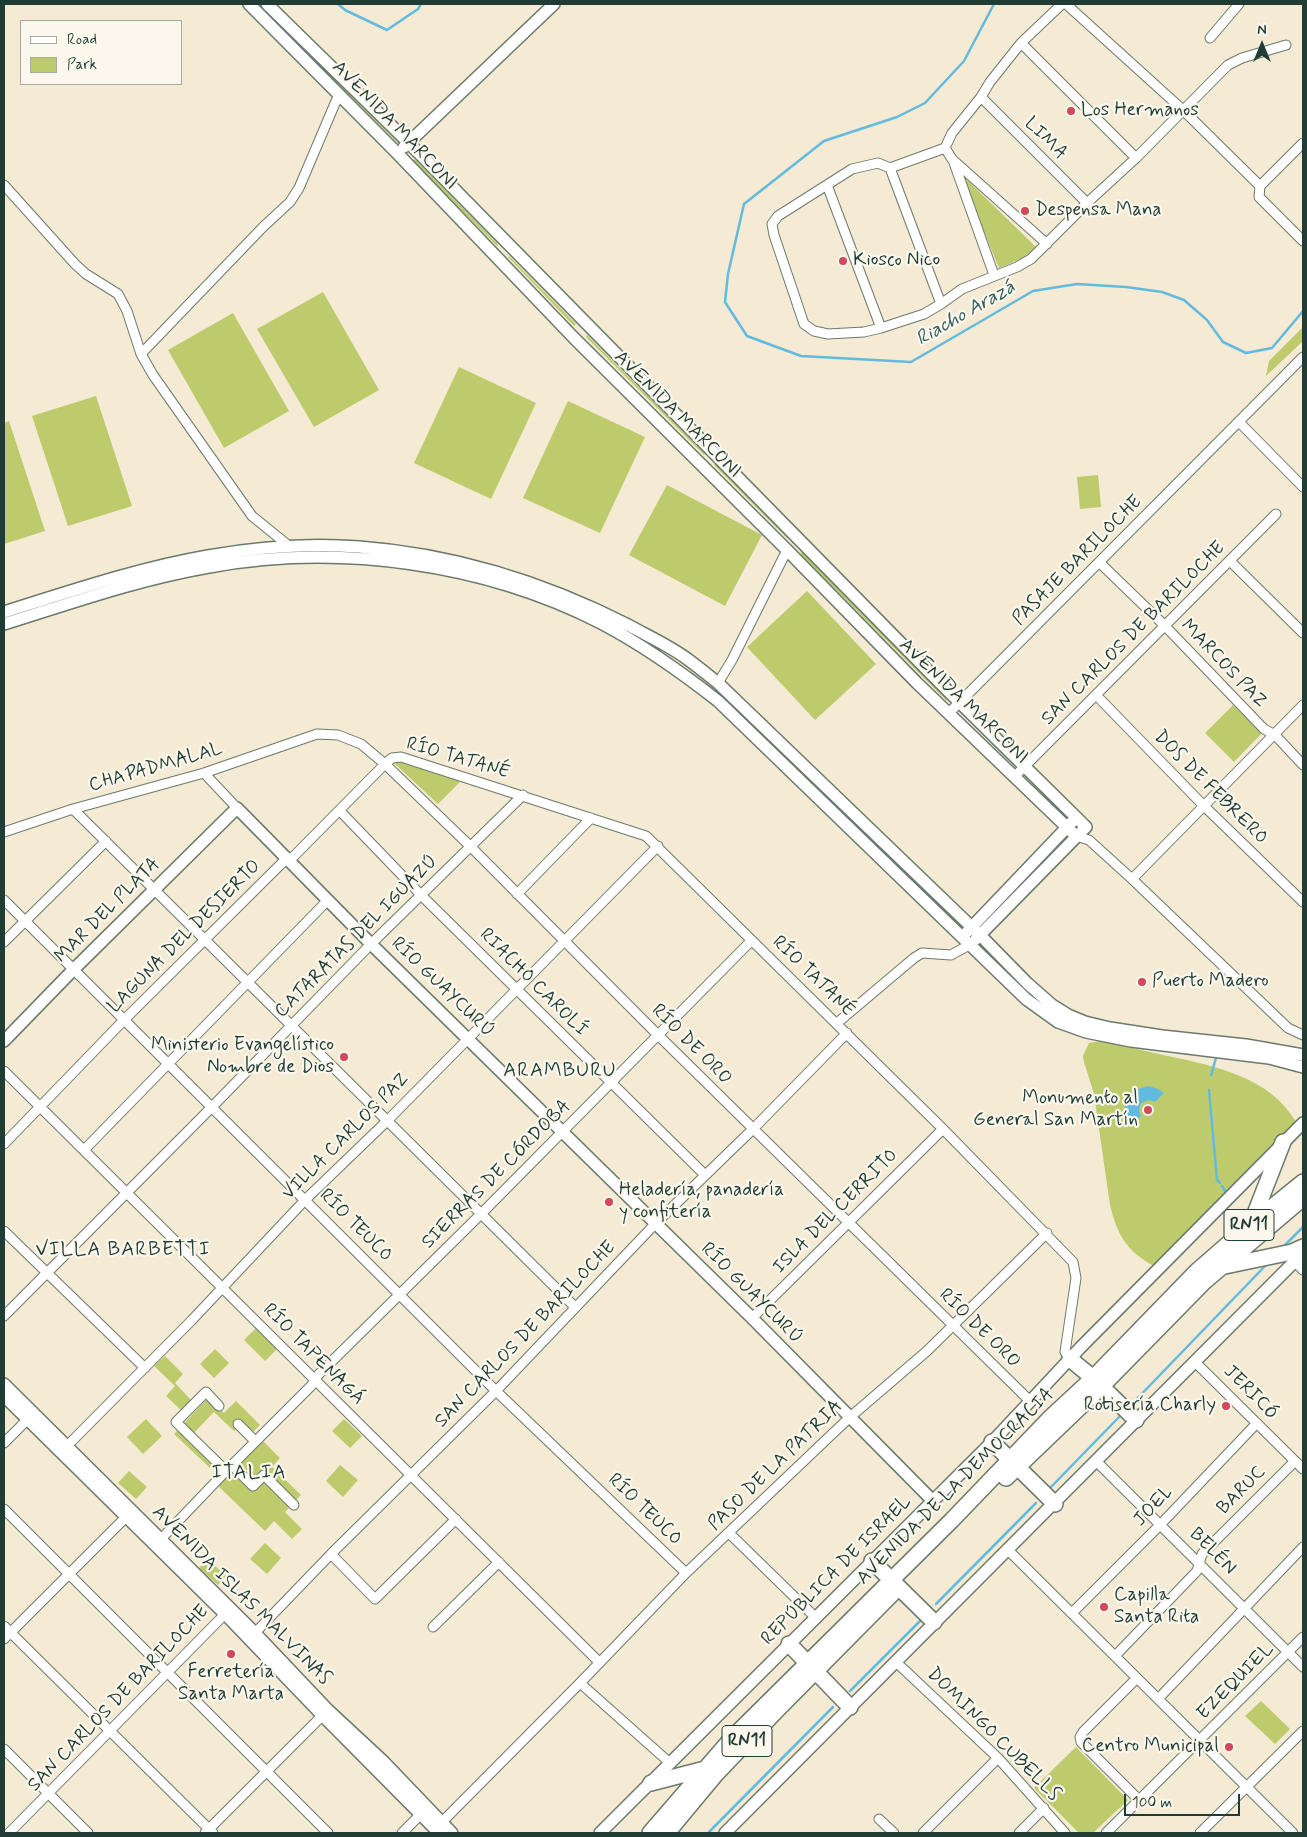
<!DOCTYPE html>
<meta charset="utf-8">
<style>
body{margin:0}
#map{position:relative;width:1307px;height:1837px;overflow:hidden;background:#f5ead3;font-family:Mynerve,sans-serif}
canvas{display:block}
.frame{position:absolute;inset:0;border:5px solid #1f3d34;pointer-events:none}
.legend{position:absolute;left:20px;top:20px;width:162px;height:65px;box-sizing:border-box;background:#fbf7ec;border:1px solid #a3ada2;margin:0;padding:6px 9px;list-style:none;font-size:15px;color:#1f3d34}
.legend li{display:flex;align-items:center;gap:10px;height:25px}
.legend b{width:25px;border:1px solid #a3ada2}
.north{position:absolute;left:1237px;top:20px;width:50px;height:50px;-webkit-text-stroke:4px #fbf7ec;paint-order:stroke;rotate:0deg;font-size:14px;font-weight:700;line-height:20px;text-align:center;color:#1f3d34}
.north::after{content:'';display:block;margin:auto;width:18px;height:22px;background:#1f3d34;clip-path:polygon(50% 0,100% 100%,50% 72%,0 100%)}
.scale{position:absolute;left:1124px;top:1794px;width:116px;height:22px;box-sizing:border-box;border:2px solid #1f3d34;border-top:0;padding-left:6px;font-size:15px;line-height:18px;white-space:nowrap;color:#1f3d34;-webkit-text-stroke:4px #fbf7ec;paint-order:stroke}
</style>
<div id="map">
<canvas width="1307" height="1837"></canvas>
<div class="frame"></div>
<ul class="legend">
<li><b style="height:6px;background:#fff"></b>Road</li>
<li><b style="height:14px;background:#bdcb6d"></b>Park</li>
</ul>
<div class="north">N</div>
<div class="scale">100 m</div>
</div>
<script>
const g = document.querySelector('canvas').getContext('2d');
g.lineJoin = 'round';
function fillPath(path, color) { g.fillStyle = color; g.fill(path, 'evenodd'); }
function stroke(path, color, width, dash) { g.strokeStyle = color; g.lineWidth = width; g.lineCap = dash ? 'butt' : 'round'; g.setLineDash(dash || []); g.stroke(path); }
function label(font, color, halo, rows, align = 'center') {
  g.font = font + ' Mynerve,sans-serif'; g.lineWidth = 4.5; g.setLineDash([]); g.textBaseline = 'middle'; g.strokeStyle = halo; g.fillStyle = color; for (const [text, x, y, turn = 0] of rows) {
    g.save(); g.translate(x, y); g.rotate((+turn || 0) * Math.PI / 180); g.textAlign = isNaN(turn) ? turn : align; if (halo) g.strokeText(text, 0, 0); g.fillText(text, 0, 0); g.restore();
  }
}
fillPath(new Path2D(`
 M 257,4 L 260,4 L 399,142 L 398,143 Z
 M 415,159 L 498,244 L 497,246 L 413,161 Z
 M 960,173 L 1037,248 L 1023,258 L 999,268 Z
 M 509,256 L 576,324 L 574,326 L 508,257 Z
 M 323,292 L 379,390 L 314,427 L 257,329 Z
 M 233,313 L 289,411 L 224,448 L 168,350 Z
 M 1303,327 L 1303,341 L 1266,376 L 1269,361 Z
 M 587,335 L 705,454 L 704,455 L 586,337 Z
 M 459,367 L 536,403 L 491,499 L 414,463 Z
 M 96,396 L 132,506 L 68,526 L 32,416 Z
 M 568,401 L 645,437 L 600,533 L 523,498 Z
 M 9,421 L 45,531 L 4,544 L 4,423 Z
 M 716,463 L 789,537 L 787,538 L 714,465 Z
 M 1098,475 L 1101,507 L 1080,509 L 1077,477 Z
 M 667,485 L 762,535 L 725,606 L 629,555 Z
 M 802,552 L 947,699 L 946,700 L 800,554 Z
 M 807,591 L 876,664 L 815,720 L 747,647 Z
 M 1233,705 L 1262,733 L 1234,762 L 1205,733 Z
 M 400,761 L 461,781 L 438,804 L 394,763 Z
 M 1101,1041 C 1123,1046 1146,1051 1168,1056 C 1215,1066 1270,1077 1296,1122 L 1154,1266 C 1126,1251 1117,1234 1110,1205 L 1094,1094 L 1084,1062 L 1083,1056 L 1089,1043 Z
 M 256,1328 L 277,1349 L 265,1361 L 244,1340 Z
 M 215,1349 L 229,1363 L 214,1378 L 200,1364 Z
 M 165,1356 L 183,1374 L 175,1383 L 192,1401 L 182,1411 L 166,1396 L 175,1386 L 154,1366 Z
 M 208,1398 L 224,1413 L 236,1401 L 260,1425 L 253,1432 L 242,1422 L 234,1431 L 214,1412 L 189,1438 L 215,1463 L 210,1468 L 174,1434 Z
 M 146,1419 L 162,1436 L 143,1454 L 127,1437 Z
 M 344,1419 L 362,1436 L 350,1448 L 332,1431 Z
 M 262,1440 L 280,1458 L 272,1467 L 301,1495 L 285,1512 L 302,1529 L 292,1539 L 274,1521 L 265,1531 L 218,1486 Z
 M 340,1465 L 358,1480 L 343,1497 L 326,1481 Z
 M 129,1471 L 147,1487 L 136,1499 L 118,1483 Z
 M 265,1543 L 281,1558 L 267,1574 L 250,1559 Z
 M 208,1559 L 226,1576 L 218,1585 L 199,1568 Z
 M 1261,1701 L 1290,1729 L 1275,1744 L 1245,1716 Z
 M 1076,1747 L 1128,1800 L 1093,1833 L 1079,1833 L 1034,1788 Z`), '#bdcb6d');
fillPath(new Path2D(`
 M 1148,1086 L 1158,1089 L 1164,1093 L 1155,1102 C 1144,1097 1136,1105 1141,1116 L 1130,1125 C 1118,1105 1127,1091 1148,1086 Z`), '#62bbdf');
stroke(new Path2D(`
 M 338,4 L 345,10 L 387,30 L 418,9 L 421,4
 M 994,4 L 964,61 L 925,103 L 897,117 L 824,141 L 744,204 L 728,274 L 725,302 L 747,336 L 801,356 L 911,362 L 1033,291 L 1077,284 L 1126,287 L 1162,292 L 1184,300 L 1207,320 L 1223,342 L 1246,353 L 1272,348 L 1303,311
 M 1211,1075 L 1216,1058
 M 1209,1090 L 1217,1180 L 1220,1183
 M 1222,1186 L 1226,1192
 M 1283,1247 L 1303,1227
 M 1130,1406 L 1267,1264
 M 1051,1487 L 1122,1414
 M 936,1604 L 1036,1503
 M 850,1691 L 920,1621
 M 708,1833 L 833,1707`), '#62bbdf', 2.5);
const street = new Path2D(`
 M 1062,4 L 1021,43 L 990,82 L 981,97 L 952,133 L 945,148 L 890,168 L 878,163 L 852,169 L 778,216 L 772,224 L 774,235 L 804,324 L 814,331 L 828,334 L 864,332 L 881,328 L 924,314 L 941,304 L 962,289 L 1017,267 L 1031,259 L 1087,203 L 1136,158 L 1228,65 L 1242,58 L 1286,45
 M 1066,4 L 1183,110 L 1260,186 L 1259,197 L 1303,241
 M 1210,38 L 1239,4
 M 1021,43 L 1136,158
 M 981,97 L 1087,203
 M 945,148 L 952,159 L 1047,244
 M 953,160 L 994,275
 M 890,168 L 941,304
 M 4,185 L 75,264 L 86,274 L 118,294 L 127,311 L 141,354 L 153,375 L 252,516 L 289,546
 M 827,185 L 881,328
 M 1260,186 L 1303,143
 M 141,354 L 263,227 L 290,202 L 299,188 L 339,94
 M 1239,422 L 1303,487
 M 1230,561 L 1303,633
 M 1099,562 L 1165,626 L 1264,729 L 1275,735 L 1303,765
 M 718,683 L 732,660 L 787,550
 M 1096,695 L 1204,806 L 1303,902
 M 949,713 L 1303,357
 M 204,773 L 237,808
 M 1014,777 L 1276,514
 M 73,809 L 575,1307
 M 340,811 L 421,895 L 705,1175
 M 4,832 L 73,809 L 204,773 L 317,734 L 338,735 L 361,744 L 385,764 L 470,846 L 659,1036 L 1030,1401
 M 1076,836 L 1089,840 L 1132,879 L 1288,1028 L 1303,1035
 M 1132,879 L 1303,705
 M 517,894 L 591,818
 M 4,900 L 496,1391 L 686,1573
 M 4,942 L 106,841
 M 837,1023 L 914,958 L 922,953 L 951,955 L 971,944
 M 4,1071 L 599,1662
 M 4,1144 L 124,1020 L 282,863 L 294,856 L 385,764 L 392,758 L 401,757 L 646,836 L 943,1129 L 1073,1262 L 1076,1278 L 1065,1352 L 1070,1359
 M 84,1150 L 328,900
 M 4,1231 L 145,1368
 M 1295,1262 L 1303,1270
 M 4,1316 L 212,1107 L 371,944 L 523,795
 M 752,1318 L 943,1129
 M 1195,1362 L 1303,1469
 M 219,1406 L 206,1392 L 176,1422 L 226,1471
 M 238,1424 L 255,1441
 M 4,1443 L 32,1415
 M 63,1450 L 191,1321 L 306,1199 L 388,1120 L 658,846
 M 1097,1462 L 1303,1667
 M 232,1465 L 253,1486 L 264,1475 L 294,1505
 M 4,1509 L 328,1833
 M 729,1533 L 815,1617
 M 161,1539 L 226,1471 L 311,1386 L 319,1374 L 481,1214 L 751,941
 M 1008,1550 L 1293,1833
 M 331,1554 L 375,1599 L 456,1519
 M 1072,1613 L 1160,1525 L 1257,1423
 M 4,1626 L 213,1833
 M 433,1627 L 499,1562
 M 252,1636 L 331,1554 L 496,1391 L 656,1223 L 753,1129 L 847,1033
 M 4,1639 L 130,1513
 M 1115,1656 L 1197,1571 L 1202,1554 L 1295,1461
 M 896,1662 L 998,1758 L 1065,1833
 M 1137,1678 L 1083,1732 L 1080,1737 L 1081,1742 L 1139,1800
 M 580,1683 L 670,1763
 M 1158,1699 L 1303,1547
 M 4,1749 L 88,1833
 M 879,1819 L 894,1833
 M 437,1821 L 441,1823 L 580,1683 L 686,1573 L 849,1418 L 927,1351 L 1047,1233
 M 9,1833 L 229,1610
 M 205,1833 L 326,1712
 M 402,1833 L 420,1815 L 425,1816
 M 923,1833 L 998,1758
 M 1019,1833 L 1044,1808
 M 1106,1833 L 1303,1637
 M 1200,1833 L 1303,1731`);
const secondary = new Path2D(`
 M 249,4 L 398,154 L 573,337 L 787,550 L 917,683 L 1076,836
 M 267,4 L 408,142 L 946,689 L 1086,827 L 976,939
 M 404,147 L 554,4
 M 4,612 C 71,591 139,568 208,556 C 258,547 309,543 359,547 C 453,554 546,583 630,626 C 648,636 668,645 686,658 C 697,666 708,675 718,683 L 980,935 L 1027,983 L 1052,1005 L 1068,1015 L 1085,1022 L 1110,1028 L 1162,1036 L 1246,1045 L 1303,1055
 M 4,624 C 71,603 139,579 209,567 C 338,543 484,563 601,623 C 643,645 681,672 718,701 L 1026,999 L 1058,1022 L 1086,1032 L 1131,1041 L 1269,1058 L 1303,1067
 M 967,932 L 1072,822
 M 4,1041 L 73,970 L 237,808 L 371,944 L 752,1318 L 933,1501
 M 4,1384 L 255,1633 L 328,1710 L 384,1762 L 452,1833
 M 4,1396 L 225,1614 L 322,1715 L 439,1833
 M 600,1833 L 992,1442 L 1080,1348 L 1303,1123
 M 725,1833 L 1303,1253`);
const highway = new Path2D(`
 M 1251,1224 L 1283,1142
 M 1225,1266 L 1292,1252 L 1303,1247
 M 1070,1359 L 1093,1378 L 1136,1420
 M 992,1442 L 1055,1504
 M 1006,1478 L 1101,1387 L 1204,1282 L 1303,1198
 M 872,1561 L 934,1622
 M 789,1644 L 850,1707
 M 651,1783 L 705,1769
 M 650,1833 L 733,1737 L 952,1520 L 1051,1417 L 1093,1378 L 1197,1271 L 1251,1224 L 1303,1182
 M 667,1833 L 716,1774 L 776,1711 L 897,1589`);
stroke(street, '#6a7a6c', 11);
stroke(secondary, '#6a7a6c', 14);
stroke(highway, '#6a7a6c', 18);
stroke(street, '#fff', 9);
stroke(secondary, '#fff', 11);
stroke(highway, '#fff', 15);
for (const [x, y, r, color] of [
 [1071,111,5,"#d1495b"],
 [1025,211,5,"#d1495b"],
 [843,261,5,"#d1495b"],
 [1142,982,5,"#d1495b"],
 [344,1057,5,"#d1495b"],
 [1148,1110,5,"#d1495b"],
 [609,1202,5,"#d1495b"],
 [1226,1406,5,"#d1495b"],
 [1104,1607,5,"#d1495b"],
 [231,1654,5,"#d1495b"],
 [1229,1747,5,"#d1495b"]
]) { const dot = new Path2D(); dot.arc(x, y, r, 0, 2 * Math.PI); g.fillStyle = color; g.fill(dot); stroke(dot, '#fbf7ec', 2); }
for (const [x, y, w] of [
 [1249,1225,50],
 [747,1741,50]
]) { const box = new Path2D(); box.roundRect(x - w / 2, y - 15.5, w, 31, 4); g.fillStyle = '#fbf7ec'; g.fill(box); stroke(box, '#1f3d34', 1); }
label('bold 18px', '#1f3d34', null, [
 ["RN11",1249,1225],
 ["RN11",747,1741]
]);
label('19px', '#1f3d34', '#fbf7ec', [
 ["Los Hermanos",1081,111],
 ["Despensa Mana",1035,211],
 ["Kiosco Nico",853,261],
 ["Puerto Madero",1152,982],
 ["Ministerio Evangelístico",334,1046,"right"],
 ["Nombre de Dios",334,1068,"right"],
 ["Monumento al",1138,1099,"right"],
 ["General San Martín",1138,1121,"right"],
 ["Heladería, panadería",619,1191],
 ["y confitería",619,1213],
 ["Rotisería Charly",1216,1406,"right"],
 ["Capilla",1114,1596],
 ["Santa Rita",1114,1618],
 ["Ferretería",231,1673,"center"],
 ["Santa Marta",231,1695,"center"],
 ["Centro Municipal",1219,1747,"right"]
], 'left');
label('19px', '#1f3d34', '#fbf7ec', [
 ["AVENIDA MARCONI",394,126,46],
 ["LIMA",1045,139,45],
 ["AVENIDA MARCONI",677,415,45],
 ["PASAJE BARILOCHE",1078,561,-45],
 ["SAN CARLOS DE BARILOCHE",1134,634,-45],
 ["MARCOS PAZ",1223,664,46],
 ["AVENIDA MARCONI",963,702,44],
 ["RÍO TATANÉ",458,759,16],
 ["CHAPADMALAL",156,768,-16],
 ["DOS DE FEBRERO",1210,788,45],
 ["MAR DEL PLATA",108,911,-45],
 ["LAGUNA DEL DESIERTO",185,937,-45],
 ["CATARATAS DEL IGUAZÚ",357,937,-45],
 ["RÍO TATANÉ",813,977,44],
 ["RIACHO CAROLÍ",533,983,45],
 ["RÍO GUAYCURÚ",442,988,44],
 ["RÍO DE ORO",691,1045,45],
 ["VILLA CARLOS PAZ",346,1137,-45],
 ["SIERRAS DE CÓRDOBA",497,1175,-45],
 ["ISLA DEL CERRITO",836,1212,-45],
 ["RÍO TEUCO",355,1226,45],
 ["RÍO GUAYCURÚ",751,1294,45],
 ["RÍO DE ORO",979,1329,44],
 ["SAN CARLOS DE BARILOCHE",526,1335,-46],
 ["RÍO TAPENAGÁ",313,1355,45],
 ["JERICÓ",1250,1393,45],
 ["PASO DE LA PATRIA",776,1466,-44],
 ["AVENIDA DE LA DEMOCRACIA",956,1487,-45],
 ["BARUC",1242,1491,-45],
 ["JOEL",1154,1507,-46],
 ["RÍO TEUCO",644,1510,44],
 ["BELÉN",1212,1552,45],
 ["REPÚBLICA DE ISRAEL",837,1571,-45],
 ["AVENIDA ISLAS MALVINAS",241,1596,45],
 ["EZEQUIEL",1236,1682,-45],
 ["SAN CARLOS DE BARILOCHE",119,1699,-46],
 ["DOMINGO CUBELLS",993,1735,45]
]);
label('italic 20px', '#305c5f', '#fbf7ec', [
 ["Riacho Arazá",966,314,-30]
]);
g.letterSpacing = '1px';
label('20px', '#1f3d34', '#fbf7ec', [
 ["ARAMBURU",560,1072],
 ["VILLA BARBETTI",123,1251],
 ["ITALIA",249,1474]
]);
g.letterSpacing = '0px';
</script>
